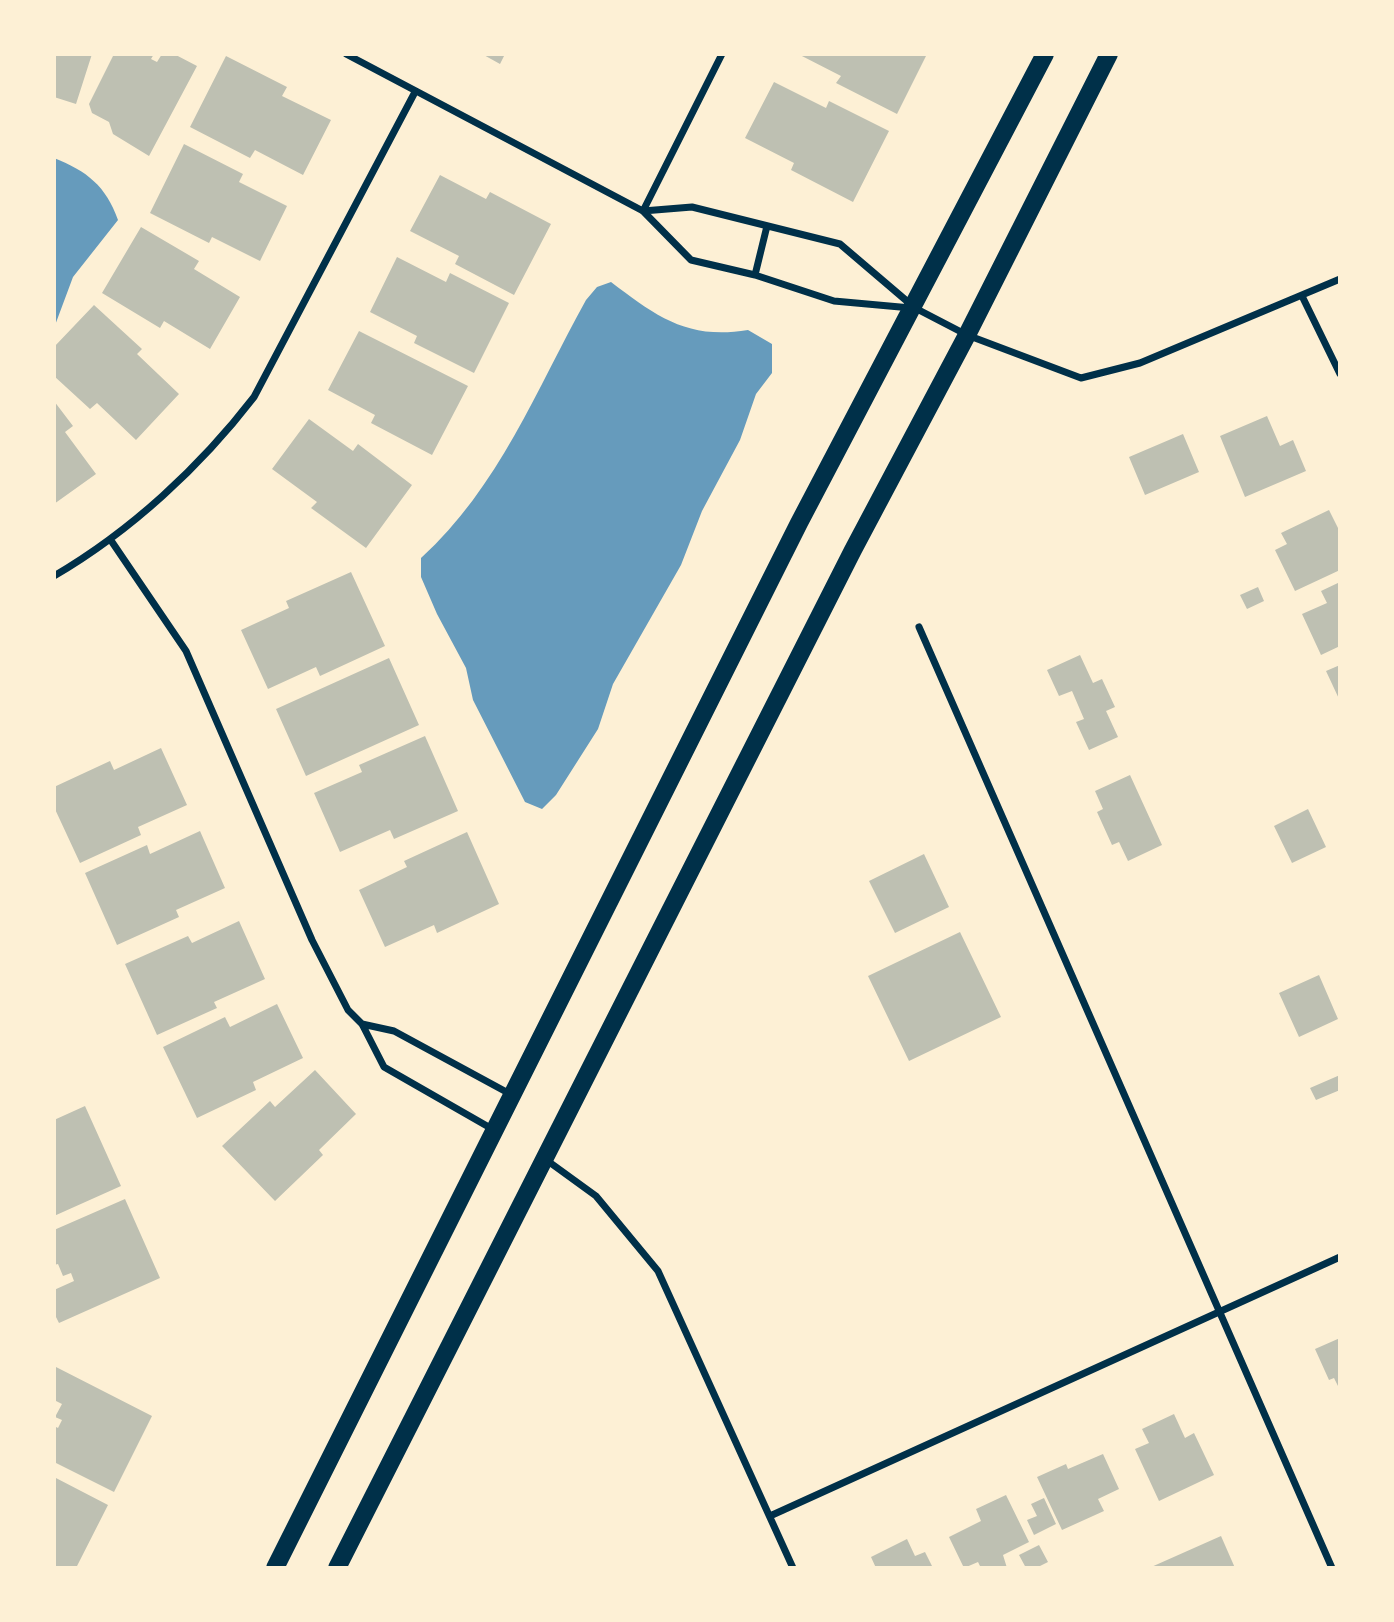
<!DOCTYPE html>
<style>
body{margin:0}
#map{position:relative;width:1394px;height:1622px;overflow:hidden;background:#fdf0d5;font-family:Mulish,sans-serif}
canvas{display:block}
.frame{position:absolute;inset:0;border:56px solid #fdf0d5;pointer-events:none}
</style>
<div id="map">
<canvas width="1394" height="1622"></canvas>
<div class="frame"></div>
</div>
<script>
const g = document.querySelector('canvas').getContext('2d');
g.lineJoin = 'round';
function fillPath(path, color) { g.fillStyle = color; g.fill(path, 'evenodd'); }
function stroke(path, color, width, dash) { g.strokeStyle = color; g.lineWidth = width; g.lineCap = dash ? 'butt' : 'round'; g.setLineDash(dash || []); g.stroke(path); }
fillPath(new Path2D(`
 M 54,158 C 87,171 106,186 118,220 L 73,277 L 54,328 Z
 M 611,282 C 657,317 688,340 748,330 L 772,344 L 772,373 L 756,394 L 740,440 L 702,511 L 681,565 L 613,684 L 598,729 L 556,795 L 542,809 L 525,802 L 473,700 L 466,668 L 437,614 L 421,577 L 421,558 C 499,487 536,390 586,300 L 597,287 Z`), '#669bbc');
fillPath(new Path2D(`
 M 54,54 L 92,54 L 76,104 L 54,97 Z
 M 114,54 L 154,54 L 151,59 L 157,62 L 162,54 L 174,54 L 197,66 L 149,156 L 113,134 L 109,122 L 92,113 L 89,104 Z
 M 482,54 L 505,54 L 500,64 Z
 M 798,54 L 927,54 L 897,114 L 836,83 L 841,76 Z
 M 226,56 L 287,87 L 282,96 L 331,120 L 303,175 L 255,150 L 250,158 L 190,127 Z
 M 774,82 L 826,108 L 829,101 L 889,131 L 853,202 L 791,170 L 794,163 L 745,138 Z
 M 184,144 L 243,174 L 239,182 L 287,206 L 260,261 L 212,237 L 209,243 L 150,213 Z
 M 440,175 L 486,199 L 490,192 L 551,224 L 514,295 L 455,264 L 459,256 L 410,231 Z
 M 141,227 L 199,261 L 194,269 L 240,297 L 210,349 L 164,321 L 160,328 L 102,293 Z
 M 397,257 L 446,282 L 450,273 L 509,303 L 474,373 L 414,343 L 417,336 L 370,312 Z
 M 94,305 L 142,349 L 137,354 L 179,394 L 136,440 L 97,403 L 90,409 L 54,376 L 54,347 Z
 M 359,331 L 468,386 L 432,455 L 371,423 L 375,415 L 328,390 Z
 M 54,401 L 73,426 L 65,432 L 96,474 L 54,504 Z
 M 1267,416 L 1280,446 L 1293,440 L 1306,471 L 1245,497 L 1220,436 Z
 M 309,419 L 353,451 L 358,444 L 412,485 L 366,548 L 311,508 L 317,502 L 272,469 Z
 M 1183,434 L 1199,472 L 1145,495 L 1129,457 Z
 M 1329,510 L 1340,532 L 1340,570 L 1295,591 L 1275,550 L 1287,544 L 1281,533 Z
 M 351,572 L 385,646 L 320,676 L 316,667 L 268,689 L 241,630 L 289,608 L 286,601 Z
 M 1340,582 L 1340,646 L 1321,655 L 1302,614 L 1327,603 L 1321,591 Z
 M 1258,587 L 1264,601 L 1247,609 L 1240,595 Z
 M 1080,655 L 1093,683 L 1102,679 L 1115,707 L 1106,711 L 1118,737 L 1089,750 L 1076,722 L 1084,719 L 1072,691 L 1059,696 L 1047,670 Z
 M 389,658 L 419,725 L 306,776 L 276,709 Z
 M 1340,665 L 1340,701 L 1326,671 Z
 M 425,736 L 458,811 L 394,839 L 390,830 L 340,852 L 314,793 L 362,772 L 359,765 Z
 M 161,748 L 187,805 L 138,827 L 141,835 L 80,863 L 54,807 L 54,787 L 110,761 L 114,770 Z
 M 1130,775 L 1162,845 L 1128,861 L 1119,842 L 1112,845 L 1097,812 L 1103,809 L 1095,791 Z
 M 1308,809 L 1326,847 L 1292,863 L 1274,826 Z
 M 200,831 L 225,888 L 176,910 L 179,917 L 117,945 L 85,873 L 147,845 L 150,854 Z
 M 467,832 L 499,904 L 437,933 L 434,925 L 385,947 L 359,890 L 407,867 L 404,861 Z
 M 924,854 L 949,907 L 895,933 L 869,881 Z
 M 239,921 L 265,979 L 214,1002 L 217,1008 L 157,1035 L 125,964 L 188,936 L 192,943 Z
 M 960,932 L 1001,1017 L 909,1061 L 868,976 Z
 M 1319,975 L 1338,1019 L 1299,1037 L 1279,993 Z
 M 277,1004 L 303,1058 L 253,1082 L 256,1090 L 197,1118 L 163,1047 L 225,1017 L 230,1027 Z
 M 315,1070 L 356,1114 L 319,1150 L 323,1155 L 275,1201 L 222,1146 L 270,1101 L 275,1107 Z
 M 1340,1075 L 1340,1090 L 1316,1100 L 1310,1088 Z
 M 85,1106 L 121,1186 L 54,1216 L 54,1120 Z
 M 125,1199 L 160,1278 L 59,1323 L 54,1313 L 54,1290 L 74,1281 L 71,1273 L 63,1276 L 58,1264 L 54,1265 L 54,1230 Z
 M 1340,1338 L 1340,1390 L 1334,1378 L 1329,1380 L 1315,1349 Z
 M 56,1367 L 152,1416 L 114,1492 L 54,1462 L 54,1426 L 58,1428 L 62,1420 L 55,1417 L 62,1404 L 54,1400 Z
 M 1174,1414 L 1185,1438 L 1194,1433 L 1214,1475 L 1159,1501 L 1135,1449 L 1149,1443 L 1142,1429 Z
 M 1103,1454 L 1119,1489 L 1098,1499 L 1104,1511 L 1062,1530 L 1037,1477 L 1066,1464 L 1068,1469 Z
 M 54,1477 L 108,1505 L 76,1568 L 54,1568 Z
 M 1006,1495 L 1029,1542 L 1003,1555 L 1007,1568 L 981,1568 L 978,1562 L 964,1568 L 949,1537 L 981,1521 L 976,1509 Z
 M 1044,1498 L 1056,1524 L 1034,1535 L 1027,1520 L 1037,1516 L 1031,1504 Z
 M 1221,1536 L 1235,1568 L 1149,1568 Z
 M 907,1539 L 915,1556 L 925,1552 L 933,1568 L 876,1568 L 871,1557 Z
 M 1039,1545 L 1048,1562 L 1036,1568 L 1026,1568 L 1019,1555 Z`), '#bec0b2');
stroke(new Path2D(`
 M 346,54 L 643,211 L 691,260 L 755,275 L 834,301 L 911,308
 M 643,211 L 692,207 L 840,244 L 915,308 L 967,335 L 1081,378 L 1140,363 L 1340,279
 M 643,211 L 722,54
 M 755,275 L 767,226
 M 1302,296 L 1340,374
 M 110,539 L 186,651 L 312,940 L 348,1010 L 362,1024 L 384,1067 L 494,1130
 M 54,576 C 131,531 200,467 254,397 L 415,92
 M 919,627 L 1332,1568
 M 362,1024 L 394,1031 L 512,1095
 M 545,1159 L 596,1196 L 658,1271 L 793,1568
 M 770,1516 L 1340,1257`), '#003049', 7);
stroke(new Path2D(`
 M 275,1568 L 799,523 L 1045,54
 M 337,1568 L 853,550 L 967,335 L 1109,54`), '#003049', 18);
</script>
